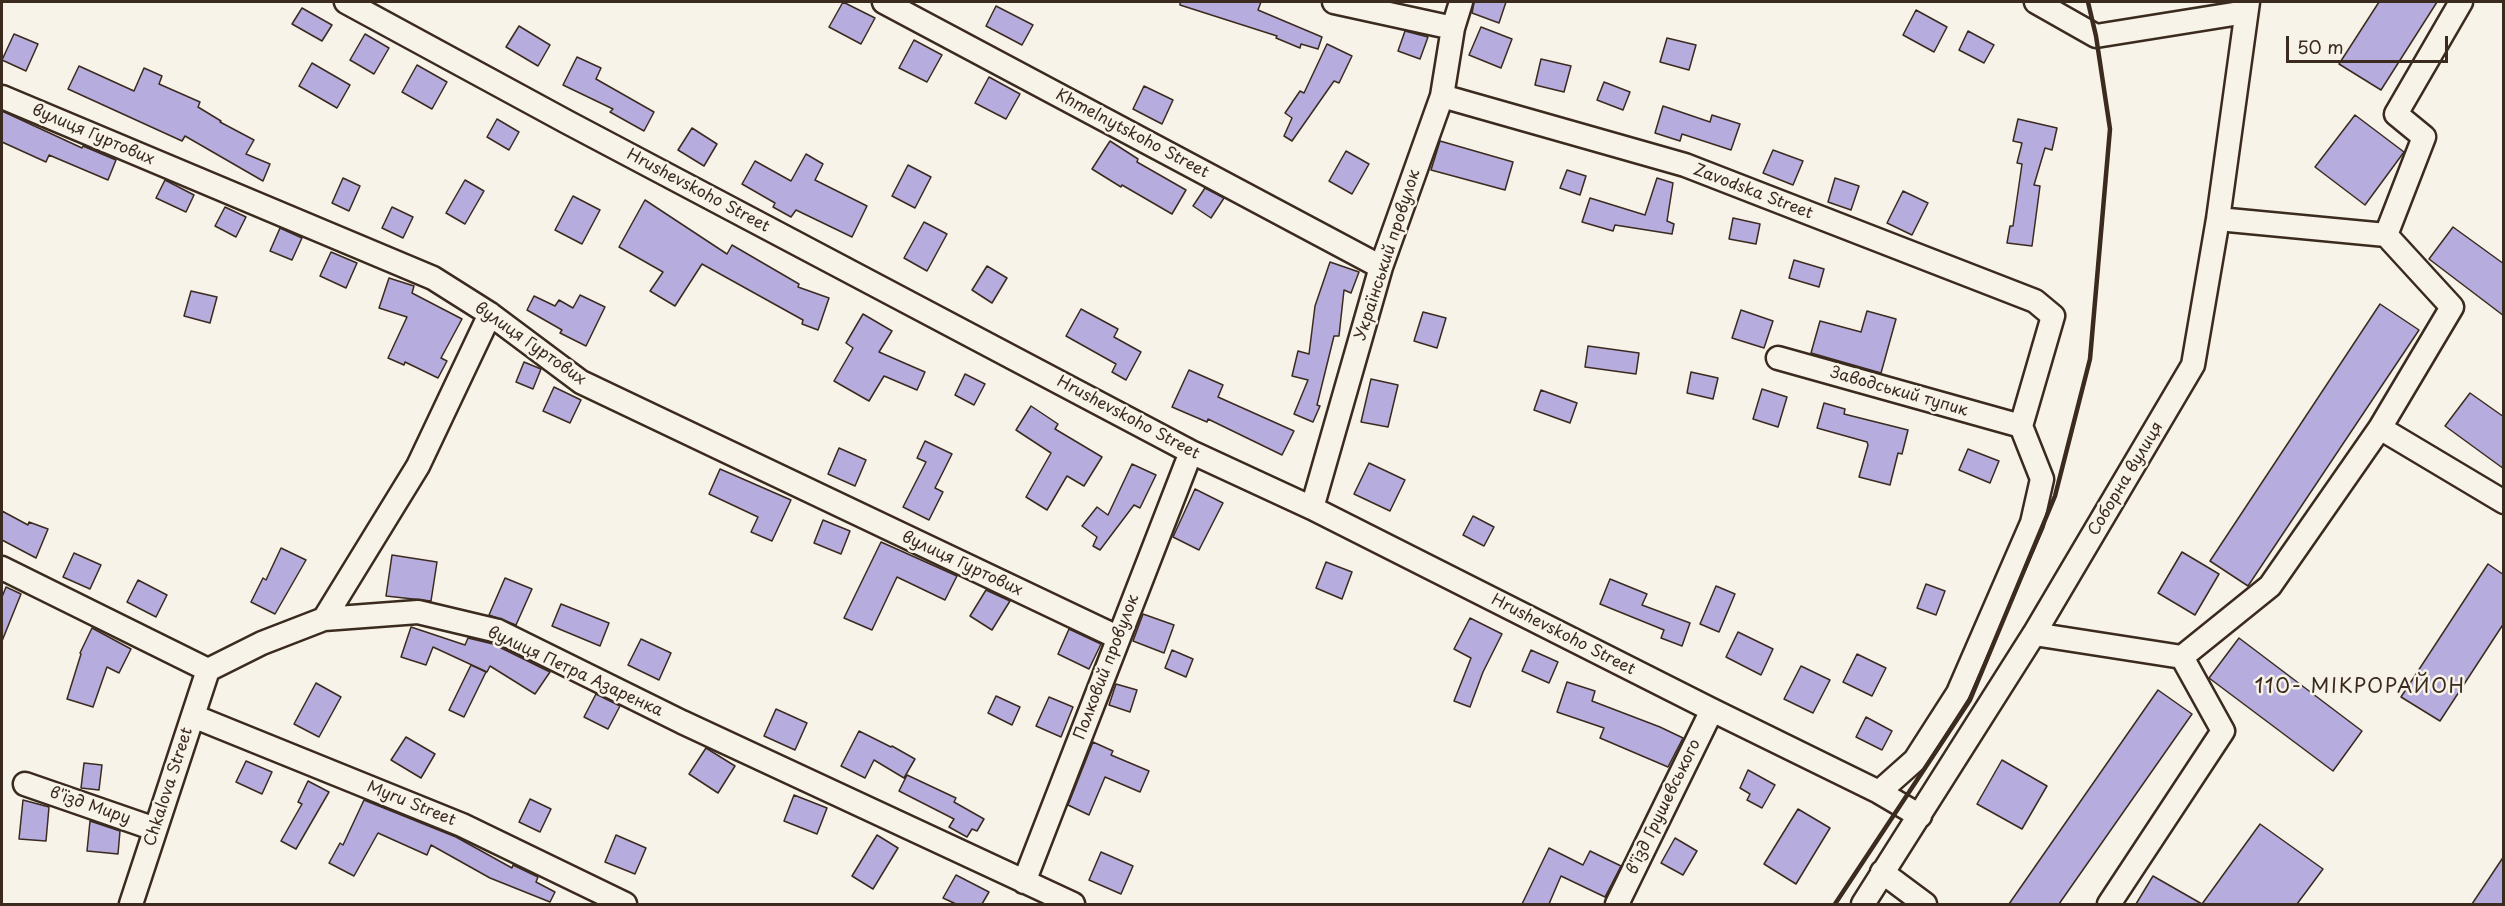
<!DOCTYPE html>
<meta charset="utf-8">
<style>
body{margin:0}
#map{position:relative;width:2505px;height:906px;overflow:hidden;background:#f7f3e8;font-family:"Playpen Sans",sans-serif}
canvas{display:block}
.frame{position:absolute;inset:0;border:3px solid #3b2a1e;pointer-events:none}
.scale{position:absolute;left:2286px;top:36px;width:162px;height:27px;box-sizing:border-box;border:3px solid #3b2a1e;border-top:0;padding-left:8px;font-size:18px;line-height:21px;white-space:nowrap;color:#3b2a1e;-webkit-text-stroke:4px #f7f3e8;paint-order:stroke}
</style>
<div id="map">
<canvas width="2505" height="906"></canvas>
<div class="frame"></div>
<div class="scale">50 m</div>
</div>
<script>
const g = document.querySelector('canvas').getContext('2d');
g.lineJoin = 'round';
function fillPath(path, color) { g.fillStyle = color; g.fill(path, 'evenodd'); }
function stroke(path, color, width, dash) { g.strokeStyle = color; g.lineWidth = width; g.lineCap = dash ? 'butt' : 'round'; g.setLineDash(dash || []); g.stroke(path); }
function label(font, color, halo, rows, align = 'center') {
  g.font = font + ' "Playpen Sans",sans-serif'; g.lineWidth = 5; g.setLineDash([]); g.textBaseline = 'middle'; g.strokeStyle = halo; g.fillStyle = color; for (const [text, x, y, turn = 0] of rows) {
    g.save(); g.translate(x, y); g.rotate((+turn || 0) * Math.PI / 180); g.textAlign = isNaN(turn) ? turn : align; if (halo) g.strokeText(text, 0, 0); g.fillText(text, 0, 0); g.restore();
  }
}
const building = new Path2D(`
 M 843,2 L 875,18 L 861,44 L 829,27 Z
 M 1180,2 L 1261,2 L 1258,10 L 1322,37 L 1318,49 L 1301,44 L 1300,48 L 1276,38 L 1277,36 L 1180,5 Z
 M 1474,2 L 1506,2 L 1499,23 L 1472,13 Z
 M 2379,2 L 2437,2 L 2381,90 L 2339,64 Z
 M 996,6 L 1033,25 L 1022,45 L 986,26 Z
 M 302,8 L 332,25 L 322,41 L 292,24 Z
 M 1916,10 L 1947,27 L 1934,52 L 1903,35 Z
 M 519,26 L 550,45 L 538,66 L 506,47 Z
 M 1481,27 L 1512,39 L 1501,68 L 1469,55 Z
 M 1405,31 L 1428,37 L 1420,59 L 1398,51 Z
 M 1968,31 L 1994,45 L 1984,63 L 1959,50 Z
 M 14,34 L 38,44 L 26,71 L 2,60 Z
 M 365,34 L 389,48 L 374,74 L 350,60 Z
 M 1667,38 L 1696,45 L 1689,70 L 1660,62 Z
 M 914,40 L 942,55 L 927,82 L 899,68 Z
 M 1327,44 L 1352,56 L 1339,83 L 1334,81 L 1292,141 L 1284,136 L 1292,118 L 1285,113 L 1300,91 L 1304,93 Z
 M 577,57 L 601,68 L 596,79 L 654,112 L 644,131 L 610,112 L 613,109 L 563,85 Z
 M 1541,59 L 1571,66 L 1564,92 L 1535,85 Z
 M 312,63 L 350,85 L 337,108 L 299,86 Z
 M 417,65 L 447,82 L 432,109 L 402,92 Z
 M 79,66 L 134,91 L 144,68 L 162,76 L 159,84 L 200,102 L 198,107 L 221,121 L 220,122 L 254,140 L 246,154 L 270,164 L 263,181 L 185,136 L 182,141 L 68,89 Z
 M 989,77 L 1020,94 L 1006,119 L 975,103 Z
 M 1604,82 L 1630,92 L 1623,110 L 1597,100 Z
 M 1144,86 L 1173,100 L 1162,124 L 1133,109 Z
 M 1663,106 L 1710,122 L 1712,115 L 1740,124 L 1731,150 L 1682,134 L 1680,141 L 1655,133 Z
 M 2,111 L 82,148 L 83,146 L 116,160 L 108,180 L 49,155 L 46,162 L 2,142 Z
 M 2355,115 L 2404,152 L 2365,205 L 2315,167 Z
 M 497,119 L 519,132 L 509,150 L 487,137 Z
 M 2018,119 L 2057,128 L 2052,150 L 2045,148 L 2034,185 L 2040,186 L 2032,246 L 2007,243 L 2010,226 L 2013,226 L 2022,164 L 2017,163 L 2022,143 L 2013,141 Z
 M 692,128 L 717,144 L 704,166 L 678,150 Z
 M 1110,141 L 1138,159 L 1137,162 L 1186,190 L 1172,214 L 1122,185 L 1121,187 L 1092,169 Z
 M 1440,141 L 1513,162 L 1505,190 L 1431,170 Z
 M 1773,150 L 1803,161 L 1793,185 L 1763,173 Z
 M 1346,151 L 1369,164 L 1352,194 L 1329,181 Z
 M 806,154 L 823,164 L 815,180 L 867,206 L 852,237 L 796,210 L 791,217 L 773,207 L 775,203 L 742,184 L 755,161 L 791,181 Z
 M 908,165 L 931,177 L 915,208 L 892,196 Z
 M 1567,170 L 1586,176 L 1580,195 L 1560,188 Z
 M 343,178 L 360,186 L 349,211 L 332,203 Z
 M 1657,178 L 1673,183 L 1667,221 L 1674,224 L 1672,234 L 1615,225 L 1613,231 L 1582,222 L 1590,198 L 1645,215 Z
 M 1835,178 L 1859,186 L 1851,210 L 1828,202 Z
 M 165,180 L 194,195 L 186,212 L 156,198 Z
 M 465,180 L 484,191 L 465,224 L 446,213 Z
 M 1205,188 L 1224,198 L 1211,218 L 1193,206 Z
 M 1903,191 L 1928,203 L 1912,235 L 1887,223 Z
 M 573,196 L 600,210 L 582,244 L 555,230 Z
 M 645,200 L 727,254 L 732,245 L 799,284 L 798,287 L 829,298 L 818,330 L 802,324 L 803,320 L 702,264 L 675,306 L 650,291 L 663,272 L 619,247 Z
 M 225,207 L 246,217 L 236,237 L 215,226 Z
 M 392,207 L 413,217 L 403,238 L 382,228 Z
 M 1733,218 L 1760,224 L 1756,244 L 1729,239 Z
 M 924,222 L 947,234 L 927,271 L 904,258 Z
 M 2453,227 L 2504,264 L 2504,316 L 2429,259 Z
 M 280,228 L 302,238 L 292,260 L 270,251 Z
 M 331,252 L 357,263 L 346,288 L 320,276 Z
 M 1794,260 L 1824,269 L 1819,287 L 1789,278 Z
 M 1330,262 L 1359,272 L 1351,293 L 1344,290 L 1339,336 L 1334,336 L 1317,405 L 1320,406 L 1313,422 L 1294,414 L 1308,380 L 1292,376 L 1298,351 L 1309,354 L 1315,306 Z
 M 987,266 L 1007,278 L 992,303 L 972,290 Z
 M 389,278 L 414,286 L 412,293 L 462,319 L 441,358 L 447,361 L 438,378 L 405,362 L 404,365 L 388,358 L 407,317 L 379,308 Z
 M 191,291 L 217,297 L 210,323 L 184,316 Z
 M 580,295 L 605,307 L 586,346 L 560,333 L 562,330 L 527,310 L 534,296 L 555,306 L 559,300 L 573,308 Z
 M 2380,304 L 2419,330 L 2248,586 L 2210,561 Z
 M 1081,309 L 1118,329 L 1114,337 L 1141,352 L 1126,380 L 1112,372 L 1116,364 L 1066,336 Z
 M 1741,310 L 1773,321 L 1764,348 L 1732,338 Z
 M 1867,311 L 1896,319 L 1881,373 L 1811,353 L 1820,321 L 1861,332 Z
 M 1423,312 L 1446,318 L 1437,348 L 1414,341 Z
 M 863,314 L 892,331 L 879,352 L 925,372 L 917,390 L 884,376 L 869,401 L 834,381 L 853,348 L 846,343 Z
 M 1588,346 L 1639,353 L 1636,374 L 1585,367 Z
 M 524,362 L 541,369 L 533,389 L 516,382 Z
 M 1189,370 L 1223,385 L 1218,397 L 1294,431 L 1282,455 L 1208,419 L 1207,422 L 1172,407 Z
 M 1691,372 L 1718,378 L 1713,399 L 1687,393 Z
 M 965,374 L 985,384 L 974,405 L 955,395 Z
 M 1371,379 L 1398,385 L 1388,427 L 1361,422 Z
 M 554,387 L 581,400 L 570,423 L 543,411 Z
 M 1762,389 L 1787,397 L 1778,427 L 1753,419 Z
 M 1541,390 L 1577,403 L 1570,423 L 1534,410 Z
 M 2470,393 L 2504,417 L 2504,469 L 2445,426 Z
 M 1824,403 L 1845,409 L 1844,414 L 1908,430 L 1902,454 L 1898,453 L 1890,485 L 1859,477 L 1868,445 L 1867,442 L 1817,428 Z
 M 1031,406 L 1058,424 L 1055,429 L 1102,457 L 1084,486 L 1067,476 L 1047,510 L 1026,497 L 1051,453 L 1016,430 Z
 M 925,441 L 952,454 L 935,488 L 943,492 L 929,520 L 903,507 L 926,462 L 917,458 Z
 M 839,448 L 866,460 L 855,486 L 828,474 Z
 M 1968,449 L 1999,461 L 1990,483 L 1959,470 Z
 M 1369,463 L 1405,480 L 1390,511 L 1354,494 Z
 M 1132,464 L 1156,475 L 1140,508 L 1134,505 L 1100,550 L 1093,546 L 1097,537 L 1082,526 L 1097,507 L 1108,515 Z
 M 720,469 L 791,500 L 772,541 L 751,532 L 758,517 L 709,494 Z
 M 1195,489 L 1223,503 L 1199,550 L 1173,537 Z
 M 2,511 L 28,525 L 29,522 L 48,529 L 36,558 L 2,540 Z
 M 1473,516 L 1494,527 L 1484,546 L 1463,535 Z
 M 823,520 L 850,531 L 841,554 L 814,543 Z
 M 881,542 L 957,576 L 945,600 L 897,577 L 872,630 L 844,618 Z
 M 281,548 L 306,560 L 275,614 L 251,602 L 263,578 L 266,580 Z
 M 2182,552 L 2219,574 L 2195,615 L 2158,593 Z
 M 74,553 L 101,565 L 90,589 L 63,577 Z
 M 392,555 L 437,562 L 431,601 L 386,596 Z
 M 1326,562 L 1352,572 L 1342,599 L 1316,588 Z
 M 2488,564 L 2504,575 L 2504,623 L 2440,721 L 2401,697 Z
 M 505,578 L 532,589 L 516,625 L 489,615 Z
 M 1610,579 L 1647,594 L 1642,605 L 1690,623 L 1682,646 L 1661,638 L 1664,630 L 1600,604 Z
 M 138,580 L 167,595 L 156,617 L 127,602 Z
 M 1926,584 L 1945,591 L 1936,615 L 1917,608 Z
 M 1716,586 L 1735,594 L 1719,632 L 1700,624 Z
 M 6,587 L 21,594 L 2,641 L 2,597 Z
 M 986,590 L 1010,601 L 992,630 L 970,616 Z
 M 561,604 L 609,623 L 600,646 L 552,626 Z
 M 1143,614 L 1174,625 L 1164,653 L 1133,641 Z
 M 1470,618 L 1502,634 L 1483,672 L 1470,707 L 1454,701 L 1471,658 L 1454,649 Z
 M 411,627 L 465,645 L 468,638 L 493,644 L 550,672 L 535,694 L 490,666 L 487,672 L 433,647 L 426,665 L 401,657 Z
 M 92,628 L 131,649 L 119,673 L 107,667 L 93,707 L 67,699 L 81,654 L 80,653 Z
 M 1069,629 L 1101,644 L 1089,669 L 1058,654 Z
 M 1738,632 L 1773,649 L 1761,675 L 1726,657 Z
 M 2239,638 L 2362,731 L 2333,771 L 2209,678 Z
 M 641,639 L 671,653 L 659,680 L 628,665 Z
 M 1172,650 L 1193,659 L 1186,677 L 1165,668 Z
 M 1531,650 L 1558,662 L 1549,683 L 1522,671 Z
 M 1857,654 L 1886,668 L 1872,696 L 1843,682 Z
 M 471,665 L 486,672 L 464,717 L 449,710 Z
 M 1801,666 L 1830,680 L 1813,713 L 1784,699 Z
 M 1567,682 L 1595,691 L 1592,701 L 1660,727 L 1683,738 L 1668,767 L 1600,738 L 1604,728 L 1557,712 Z
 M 316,683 L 341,697 L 319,737 L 294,724 Z
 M 1116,684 L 1137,690 L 1130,712 L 1109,705 Z
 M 2158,690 L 2192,714 L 2059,904 L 2009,904 Z
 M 596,694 L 620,706 L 608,729 L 584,717 Z
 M 996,696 L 1020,707 L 1012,725 L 988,713 Z
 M 1049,697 L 1073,707 L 1061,737 L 1036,726 Z
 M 776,709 L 807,723 L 795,750 L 764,736 Z
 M 1866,717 L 1892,731 L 1882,750 L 1856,737 Z
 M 859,731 L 891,747 L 892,746 L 915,759 L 904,778 L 874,760 L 865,778 L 841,766 Z
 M 406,737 L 435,754 L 421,778 L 391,760 Z
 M 1093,742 L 1113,751 L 1111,755 L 1149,771 L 1140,792 L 1105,777 L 1089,815 L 1068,805 Z
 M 706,748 L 735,766 L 718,793 L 689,774 Z
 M 2002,760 L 2047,786 L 2022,829 L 1977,804 Z
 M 246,761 L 272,772 L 262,794 L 236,782 Z
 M 84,763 L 102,765 L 99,790 L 81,788 Z
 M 1748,770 L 1775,785 L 1762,808 L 1747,800 L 1750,794 L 1740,788 Z
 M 907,775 L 956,798 L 954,802 L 984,819 L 977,831 L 972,829 L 967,837 L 949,827 L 954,819 L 899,791 Z
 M 308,781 L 329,792 L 296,849 L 281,841 L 302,804 L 298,802 Z
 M 794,795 L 827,808 L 817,834 L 784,821 Z
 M 530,799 L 551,809 L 540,832 L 519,822 Z
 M 23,800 L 49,807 L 46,841 L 19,839 Z
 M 364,800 L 456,837 L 512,868 L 513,865 L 538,877 L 536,882 L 555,892 L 550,902 L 490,878 L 431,845 L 427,855 L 378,833 L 354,876 L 329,863 L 340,843 L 343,845 Z
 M 1798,809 L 1830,828 L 1796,884 L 1764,864 Z
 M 90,821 L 120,831 L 118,854 L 87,851 Z
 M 2260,824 L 2323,869 L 2297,904 L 2136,904 L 2153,876 L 2202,904 Z
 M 616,835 L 646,848 L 635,874 L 605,862 Z
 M 877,835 L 898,848 L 873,889 L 852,876 Z
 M 1675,838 L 1697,851 L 1683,875 L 1661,863 Z
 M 1549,848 L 1583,865 L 1590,851 L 1621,866 L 1605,897 L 1561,876 L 1549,904 L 1522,904 Z
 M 1101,852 L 1133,866 L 1121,894 L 1089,880 Z
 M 2504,856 L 2504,904 L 2472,904 Z
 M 956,875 L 989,892 L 982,904 L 956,904 L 943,898 Z`);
fillPath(building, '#b6acdd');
stroke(building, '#3b2a1e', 1.5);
const minor = new Path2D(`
 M 346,2 L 567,122 L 1191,452 L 1312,508 L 1712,710 L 1879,792 L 1920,816
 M 884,2 L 1381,267
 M 1334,2 L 1453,28
 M 2036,2 L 2096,36 L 2246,12
 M 1442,96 L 1685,165 L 2035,301 L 2053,316 L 2021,426 L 2042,479 L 2032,523 L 1958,693 L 1915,760 L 1879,792
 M 2,97 L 433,278 L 490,314 L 581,382 L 1117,637
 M 2218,219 L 2386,235
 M 1778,358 L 2021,426
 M 2380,428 L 2504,502
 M 1312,508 L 1381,267 L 1442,96 L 1453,28 L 1461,2
 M 2,568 L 208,670 L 262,643 L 324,619 L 418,612 L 498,631 L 682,722 L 1073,904
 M 324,619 L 418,466 L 490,314
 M 2034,634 L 2182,657
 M 193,716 L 462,825 L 625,904
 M 25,784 L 155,829
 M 1882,872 L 1925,904
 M 1024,882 L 1191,452
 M 131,904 L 208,670
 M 1617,904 L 1712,710
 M 1863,904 L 2034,634 L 2193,365 L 2218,219 L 2248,2
 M 2109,904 L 2223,731 L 2182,657 L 2270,586 L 2380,428 L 2452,307 L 2386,235 L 2424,137 L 2396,114 L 2461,2`);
stroke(minor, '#3b2a1e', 27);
stroke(minor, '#f7f3e8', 22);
stroke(new Path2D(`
 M 1835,904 L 1970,700 L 2055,496 L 2090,359 L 2110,129 L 2096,36 L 2088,2`), '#3b2a1e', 4.5);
label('16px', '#3b2a1e', '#f7f3e8', [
 ["Khmelnytskoho Street",1132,134,28],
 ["вулиця Гуртових",93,135,23],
 ["Hrushevskoho Street",698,191,28],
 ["Zavodska Street",1753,192,21],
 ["Український провулок",1388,255,-72],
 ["вулиця Гуртових",530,344,35],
 ["Заводський тупик",1899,392,16],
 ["Hrushevskoho Street",1128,418,28],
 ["Соборна вулиця",2126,479,-59],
 ["вулиця Гуртових",962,564,25],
 ["Hrushevskoho Street",1563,635,27],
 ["Полковий провулок",1107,667,-69],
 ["вулиця Петра Азаренка",575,672,25],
 ["Chkalova Street",169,787,-72],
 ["Myru Street",411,804,22],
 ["в'їзд Миру",90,806,19],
 ["в'їзд Грушевського",1664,807,-64]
]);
g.letterSpacing = '1.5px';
label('20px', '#3b2a1e', '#f7f3e8', [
 ["110- МІКРОРАЙОН",2360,687]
]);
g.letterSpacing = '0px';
</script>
